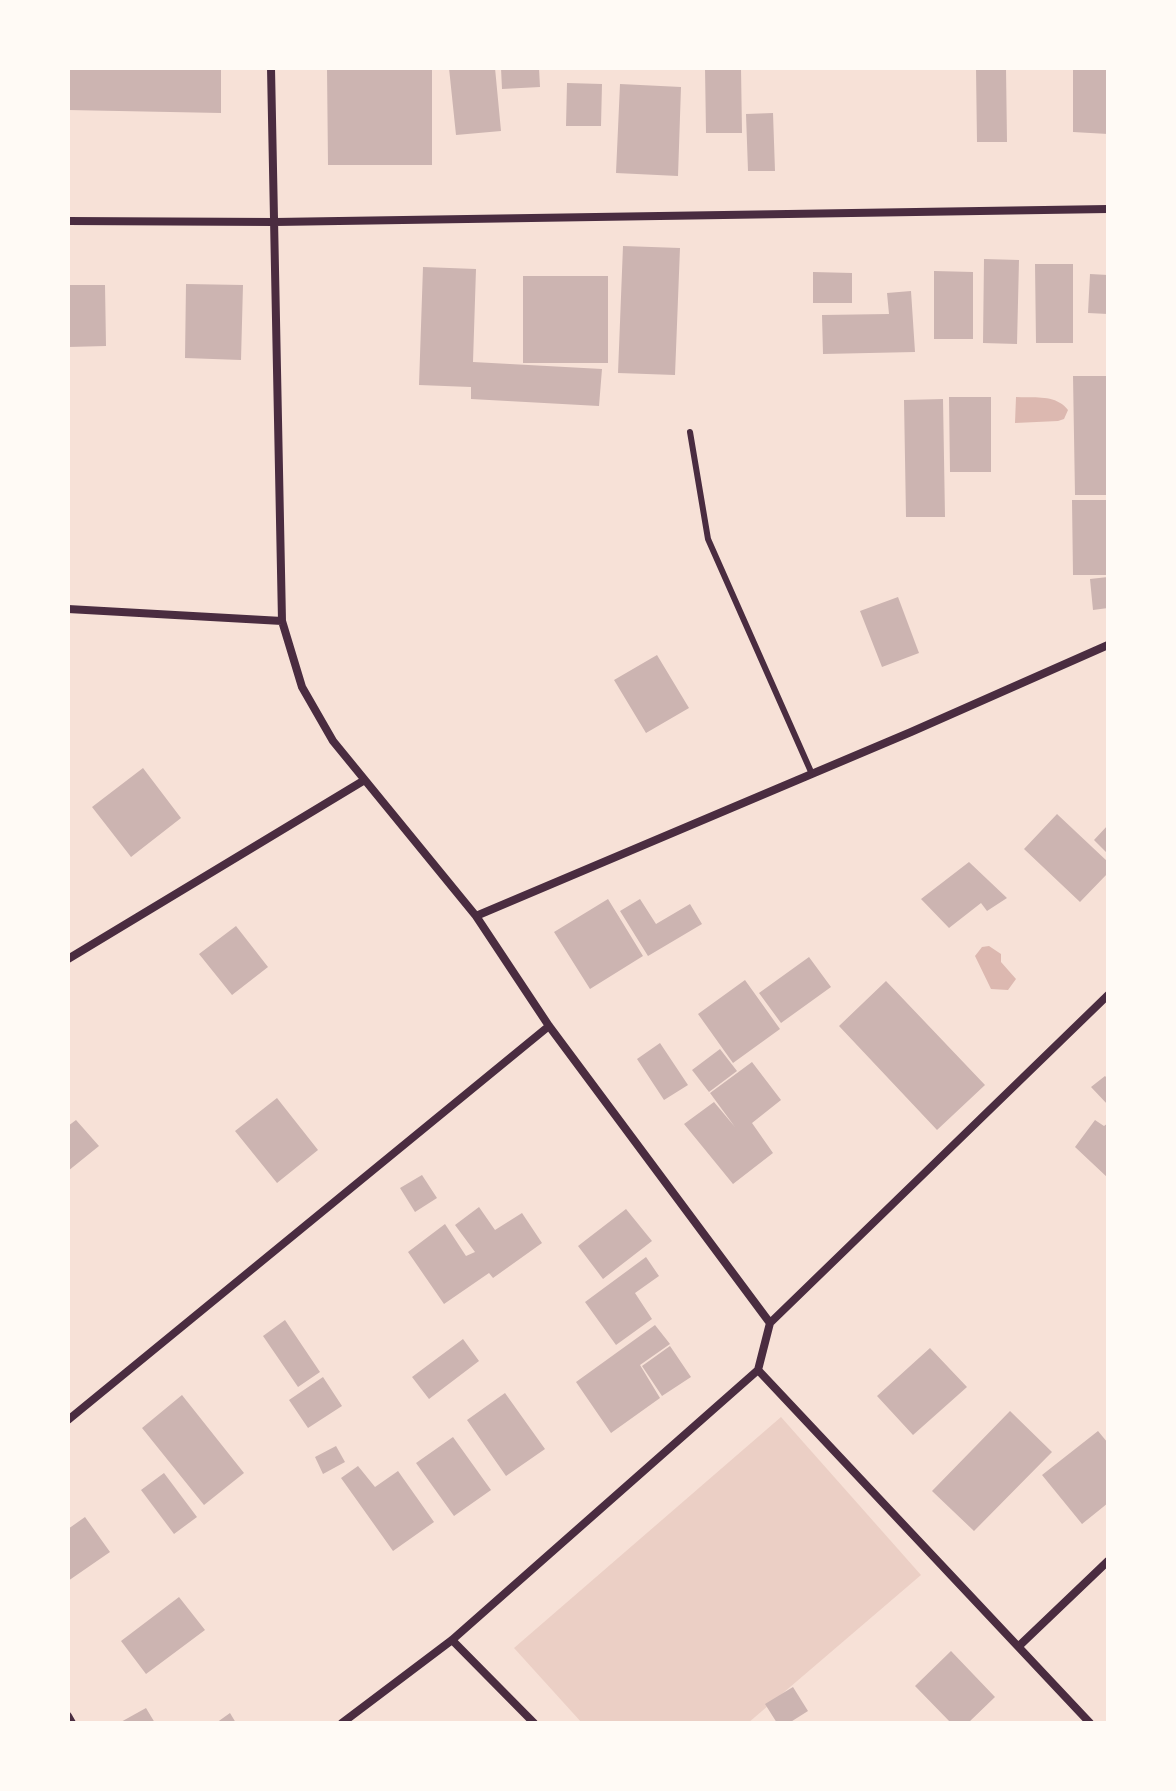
<!DOCTYPE html>
<style>
body{margin:0}
#map{position:relative;width:1176px;height:1791px;overflow:hidden;background:#f7e1d7;font-family:"Open Sans",sans-serif}
canvas{display:block}
.frame{position:absolute;inset:0;border:70px solid #fffaf5;pointer-events:none}
</style>
<div id="map">
<canvas width="1176" height="1791"></canvas>
<div class="frame"></div>
</div>
<script>
const g = document.querySelector('canvas').getContext('2d');
g.lineJoin = 'round';
function fillPath(path, color) { g.fillStyle = color; g.fill(path, 'evenodd'); }
function stroke(path, color, width, dash) { g.strokeStyle = color; g.lineWidth = width; g.lineCap = dash ? 'butt' : 'round'; g.setLineDash(dash || []); g.stroke(path); }
fillPath(new Path2D(`
 M 781,1417 L 921,1575 L 748,1723 L 582,1723 L 514,1648 Z`), '#ebcfc5');
fillPath(new Path2D(`
 M 1016,397 C 1034,398 1056,394 1068,410 L 1064,419 L 1058,421 L 1015,423 Z
 M 989,946 L 1001,954 L 1001,962 L 1016,979 L 1008,990 L 991,989 L 975,956 L 982,947 Z`), '#dcb8b0');
fillPath(new Path2D(`
 M 68,68 L 221,68 L 221,113 L 68,110 Z
 M 327,68 L 432,68 L 432,165 L 328,165 Z
 M 449,68 L 495,68 L 501,131 L 456,135 Z
 M 501,68 L 539,68 L 540,87 L 502,89 Z
 M 705,68 L 741,68 L 742,133 L 706,133 Z
 M 976,68 L 1006,68 L 1007,142 L 977,142 Z
 M 1073,68 L 1108,68 L 1108,134 L 1073,132 Z
 M 567,83 L 602,84 L 601,126 L 566,126 Z
 M 620,84 L 681,87 L 678,176 L 616,173 Z
 M 773,113 L 775,171 L 748,171 L 746,114 Z
 M 623,246 L 680,248 L 675,375 L 618,373 Z
 M 984,259 L 1019,260 L 1017,344 L 983,343 Z
 M 1035,264 L 1073,264 L 1073,343 L 1036,343 Z
 M 423,267 L 476,269 L 473,362 L 602,369 L 599,406 L 471,399 L 471,387 L 419,385 Z
 M 934,271 L 973,272 L 973,339 L 934,339 Z
 M 813,272 L 852,273 L 852,303 L 813,303 Z
 M 1090,274 L 1108,275 L 1108,314 L 1088,313 Z
 M 523,276 L 608,276 L 608,363 L 523,363 Z
 M 186,284 L 243,285 L 241,360 L 185,358 Z
 M 68,285 L 105,285 L 106,346 L 68,347 Z
 M 911,291 L 915,352 L 823,354 L 822,315 L 889,314 L 887,293 Z
 M 1073,376 L 1108,376 L 1108,495 L 1075,495 Z
 M 949,397 L 991,397 L 991,472 L 950,472 Z
 M 943,399 L 945,517 L 906,517 L 904,400 Z
 M 1072,500 L 1108,500 L 1108,575 L 1073,575 Z
 M 1108,577 L 1108,608 L 1093,610 L 1090,579 Z
 M 898,597 L 919,653 L 882,667 L 860,611 Z
 M 657,655 L 689,708 L 646,733 L 614,680 Z
 M 143,768 L 181,818 L 131,857 L 92,807 Z
 M 1057,814 L 1108,862 L 1108,873 L 1080,902 L 1024,849 Z
 M 1108,825 L 1108,854 L 1094,840 Z
 M 969,862 L 1007,898 L 987,911 L 981,903 L 949,928 L 921,899 Z
 M 608,899 L 643,956 L 590,989 L 554,932 Z
 M 640,899 L 656,924 L 690,904 L 702,924 L 648,956 L 620,911 Z
 M 236,926 L 268,967 L 232,995 L 199,954 Z
 M 809,957 L 831,987 L 781,1023 L 759,993 Z
 M 745,980 L 780,1029 L 733,1063 L 698,1014 Z
 M 886,981 L 985,1085 L 937,1130 L 839,1026 Z
 M 660,1043 L 688,1085 L 664,1100 L 637,1059 Z
 M 720,1049 L 737,1071 L 709,1092 L 692,1070 Z
 M 752,1062 L 781,1100 L 752,1123 L 773,1153 L 733,1184 L 684,1124 L 714,1102 L 735,1127 L 710,1093 Z
 M 1105,1076 L 1108,1079 L 1108,1105 L 1091,1087 Z
 M 277,1098 L 318,1150 L 277,1183 L 235,1131 Z
 M 76,1120 L 99,1146 L 68,1171 L 68,1126 Z
 M 1095,1120 L 1104,1126 L 1108,1123 L 1108,1178 L 1075,1147 Z
 M 422,1175 L 437,1198 L 415,1212 L 400,1188 Z
 M 479,1207 L 495,1230 L 522,1213 L 542,1243 L 493,1278 L 489,1273 L 444,1304 L 408,1252 L 445,1224 L 466,1256 L 475,1252 L 455,1225 Z
 M 626,1209 L 652,1241 L 603,1279 L 578,1246 Z
 M 646,1257 L 659,1276 L 635,1293 L 652,1319 L 616,1345 L 585,1302 Z
 M 285,1320 L 320,1372 L 298,1387 L 263,1336 Z
 M 655,1325 L 670,1344 L 640,1365 L 660,1398 L 611,1433 L 576,1382 Z
 M 463,1339 L 479,1361 L 429,1399 L 412,1377 Z
 M 670,1346 L 691,1377 L 662,1396 L 642,1366 Z
 M 930,1348 L 967,1387 L 913,1435 L 877,1396 Z
 M 323,1377 L 342,1406 L 308,1428 L 289,1400 Z
 M 505,1393 L 545,1449 L 506,1476 L 467,1420 Z
 M 182,1395 L 244,1473 L 204,1505 L 142,1428 Z
 M 1010,1411 L 1052,1452 L 974,1531 L 932,1491 Z
 M 1098,1431 L 1108,1443 L 1108,1503 L 1082,1524 L 1042,1475 Z
 M 453,1437 L 491,1490 L 454,1516 L 416,1463 Z
 M 336,1446 L 345,1462 L 323,1474 L 315,1457 Z
 M 358,1466 L 375,1487 L 398,1471 L 434,1522 L 393,1551 L 341,1478 Z
 M 164,1473 L 197,1517 L 174,1534 L 141,1490 Z
 M 85,1517 L 110,1552 L 68,1581 L 68,1529 Z
 M 179,1597 L 205,1630 L 146,1674 L 121,1641 Z
 M 951,1651 L 995,1697 L 968,1723 L 951,1723 L 915,1686 Z
 M 793,1687 L 808,1711 L 789,1723 L 777,1723 L 765,1704 Z
 M 146,1708 L 155,1723 L 119,1723 Z
 M 230,1713 L 236,1723 L 216,1723 Z`), '#ccb4b1');
stroke(new Path2D(`
 M 690,432 L 708,539 L 812,774`), '#4a2c40', 6);
stroke(new Path2D(`
 M 271,68 L 282,621 L 302,687 L 333,741 L 476,916 L 549,1026 L 770,1323
 M 68,221 L 275,222 L 1108,209
 M 68,609 L 282,621
 M 476,916 L 911,732 L 1108,645
 M 68,959 L 363,781
 M 758,1370 L 1090,1723
 M 68,1420 L 549,1026
 M 452,1640 L 534,1723
 M 1019,1646 L 1108,1561
 M 68,1716 L 72,1723
 M 342,1723 L 452,1640 L 758,1370 L 770,1323 L 1108,995`), '#4a2c40', 8);
</script>
